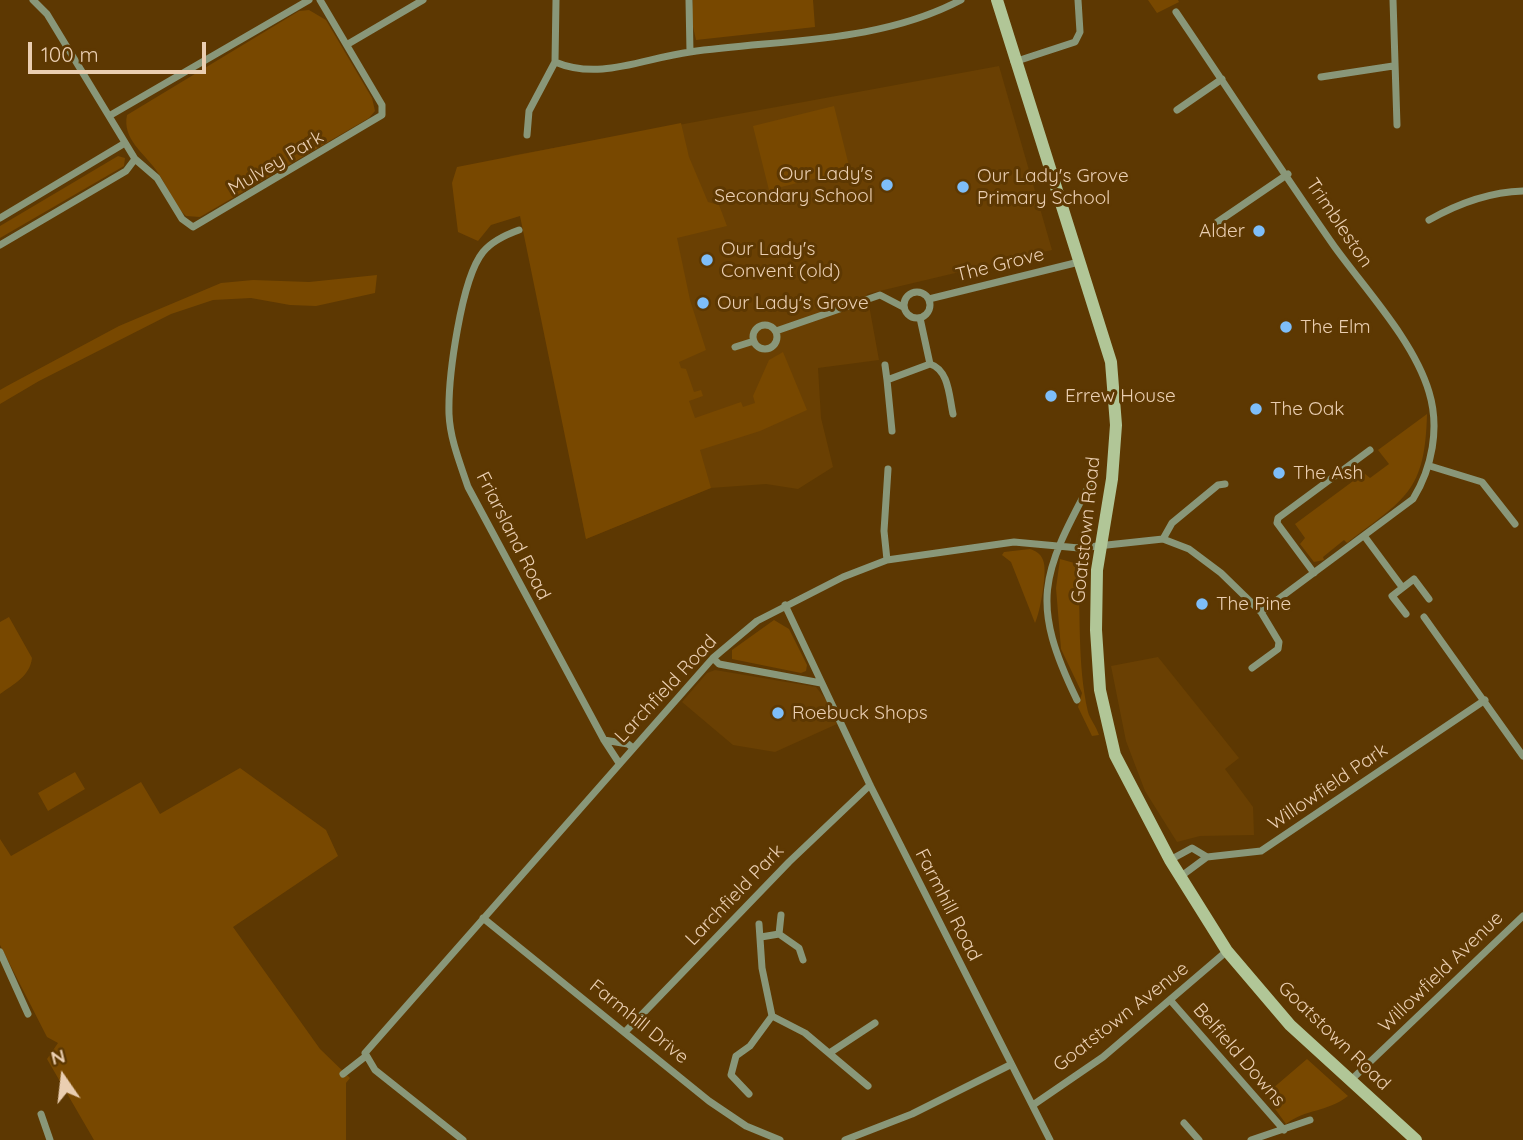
<!DOCTYPE html>
<style>
body{margin:0}
#map{position:relative;width:1523px;height:1140px;overflow:hidden;background:#5d3802;font-family:Quicksand,sans-serif}
canvas{display:block}
.north{position:absolute;left:28px;top:1042px;width:70px;height:70px;-webkit-text-stroke:5px #5d3802;paint-order:stroke;rotate:346deg;font-size:19px;font-weight:700;line-height:28px;text-align:center;color:#eaceb1}
.north::after{content:'';display:block;margin:auto;width:24px;height:32px;background:#eaceb1;clip-path:polygon(50% 0,100% 100%,50% 72%,0 100%)}
.scale{position:absolute;left:28px;top:42px;width:178px;height:32px;box-sizing:border-box;border:4px solid #eaceb1;border-top:0;padding-left:9px;font-size:21px;line-height:24px;white-space:nowrap;color:#eaceb1;-webkit-text-stroke:5px #5d3802;paint-order:stroke}
</style>
<div id="map">
<canvas width="1523" height="1140"></canvas>
<div class="north">N</div>
<div class="scale">100 m</div>
</div>
<script>
const g = document.querySelector('canvas').getContext('2d');
g.lineJoin = 'round';
function fillPath(path, color) { g.fillStyle = color; g.fill(path, 'evenodd'); }
function stroke(path, color, width, dash) { g.strokeStyle = color; g.lineWidth = width; g.lineCap = dash ? 'butt' : 'round'; g.setLineDash(dash || []); g.stroke(path); }
function label(font, color, halo, rows, align = 'center') {
  g.font = font + ' Quicksand,sans-serif'; g.lineWidth = 6; g.setLineDash([]); g.textBaseline = 'middle'; g.strokeStyle = halo; g.fillStyle = color; for (const [text, x, y, turn = 0] of rows) {
    g.save(); g.translate(x, y); g.rotate((+turn || 0) * Math.PI / 180); g.textAlign = isNaN(turn) ? turn : align; if (halo) g.strokeText(text, 0, 0); g.fillText(text, 0, 0); g.restore();
  }
}
fillPath(new Path2D(`
 M 999,66 L 1052,250 L 867,294 L 879,360 L 818,368 L 821,418 L 833,467 L 798,489 L 766,484 L 710,488 L 586,539 L 510,156 Z
 M 1158,657 L 1239,758 L 1225,769 L 1253,807 L 1254,835 L 1200,836 L 1177,842 L 1145,791 L 1126,741 L 1111,666 Z
 M 715,670 L 816,687 L 827,701 L 837,724 L 775,752 L 733,745 L 682,702 L 707,673 Z`), '#6a4003');
fillPath(new Path2D(`
 M 693,0 L 813,0 L 815,27 L 696,40 L 691,18 Z
 M 1148,0 L 1178,0 L 1179,2 L 1157,13 Z
 M 309,10 L 326,20 L 372,98 L 375,111 L 369,118 L 200,217 L 186,216 C 172,204 167,184 156,170 C 144,153 122,139 127,115 L 299,11 Z
 M 834,106 L 850,170 L 769,190 L 753,126 Z
 M 681,123 L 689,157 L 708,202 L 719,205 L 727,226 L 677,238 L 690,300 L 706,350 L 679,362 L 681,368 L 686,369 L 694,392 L 701,390 L 703,396 L 689,401 L 695,418 L 741,402 L 743,407 L 755,403 L 753,396 L 769,360 L 783,352 L 807,410 L 760,431 L 700,450 L 711,488 L 586,539 L 520,216 L 491,225 L 478,241 L 458,232 L 452,183 L 457,167 Z
 M 118,156 L 125,158 L 124,166 L 0,238 L 0,226 Z
 M 377,275 L 375,293 L 316,306 L 290,305 L 251,298 L 213,300 L 171,314 L 39,381 L 0,404 L 0,390 L 7,386 L 119,326 L 221,283 L 253,280 L 309,282 Z
 M 1427,414 C 1425,493 1405,498 1347,543 L 1344,540 L 1323,557 L 1324,560 L 1314,562 L 1300,544 L 1305,538 L 1295,524 L 1364,473 L 1370,478 L 1389,464 L 1378,450 Z
 M 1030,549 C 1036,551 1041,554 1043,560 C 1048,570 1040,613 1035,623 L 1011,562 L 1002,555 L 1004,552 Z
 M 1060,559 L 1078,564 C 1081,614 1077,663 1088,712 C 1090,719 1096,726 1099,735 L 1092,736 L 1078,707 L 1082,693 L 1061,649 L 1056,588 Z
 M 9,617 L 32,658 C 30,676 14,684 0,694 L 0,622 Z
 M 774,620 L 789,629 L 807,665 L 806,671 L 801,673 L 732,659 L 732,650 Z
 M 240,768 L 326,830 L 338,856 L 233,927 L 320,1049 L 350,1078 L 346,1083 L 346,1140 L 94,1140 L 47,1059 L 58,1043 L 47,1037 L 0,945 L 0,839 L 11,856 L 141,782 L 160,814 Z
 M 75,772 L 85,789 L 48,811 L 38,793 Z
 M 1307,1059 L 1348,1096 C 1328,1112 1305,1109 1286,1124 L 1265,1095 Z`), '#784800');
stroke(new Path2D(`
 M 33,0 L 47,14 L 135,159 L 157,178 L 182,219 L 193,227 L 382,115 L 382,105 L 320,0
 M 689,0 L 690,52
 M 1393,0 L 1397,125
 M 1176,12 C 1229,90 1280,169 1334,246 C 1365,289 1414,341 1429,392 C 1440,428 1432,468 1413,499 L 1261,612
 M 348,44 L 423,0
 M 555,62 C 600,81 644,58 690,52 C 781,39 877,44 961,0
 M 1014,62 L 1075,42 L 1080,32 L 1078,0
 M 1321,77 L 1393,66
 M 1177,110 L 1222,79
 M 109,116 L 309,0
 M 527,135 L 529,111 L 555,62 L 556,0
 M 0,218 L 125,143
 M 1429,220 C 1459,203 1489,192 1523,191
 M 1216,223 L 1288,174
 M 519,230 C 505,235 492,241 483,252 C 461,279 448,378 449,414 C 450,439 460,463 468,487 L 604,740 L 619,763
 M 0,245 L 126,171 L 135,159
 M904 305a13 13 0 1 1 26 0a13 13 0 1 1-26 0Z
 M 929,299 L 1079,262
 M 920,318 L 930,364 C 949,370 949,396 953,414
 M753 337a12 12 0 1 1 24 0a12 12 0 1 1-24 0Z
 M 776,331 L 880,295 L 903,307
 M 735,347 L 754,341
 M 885,365 L 887,380
 M 892,431 L 887,380 L 930,364
 M 1430,466 L 1482,482 L 1515,524
 M 1365,537 L 1402,587
 M 1163,539 L 1172,523 L 1218,485 L 1225,484
 M 887,560 L 884,531 L 888,469
 M 1314,573 L 1277,523 L 1278,518 L 1370,450
 M 785,605 L 870,785 L 1050,1140
 M 1406,614 L 1392,596 L 1414,579 L 1429,599
 M 1424,617 L 1523,756
 M 713,658 L 719,664 L 821,683
 M 1077,700 C 1030,603 1041,575 1090,484
 M 604,740 L 628,744 L 633,748
 M 1170,860 L 1192,848 L 1207,857
 M 1180,877 L 1207,857 L 1261,851 L 1485,700
 M 483,918 L 709,1101 L 746,1126 L 780,1140
 M 759,924 L 762,968 L 772,1016 L 805,1033 L 868,1086
 M 779,934 L 799,948 L 803,960
 M 761,937 L 779,934 L 781,915
 M 0,952 L 28,1014
 M 1171,1001 L 1284,1130
 M 626,1031 L 789,862 L 870,785
 M 831,1052 L 875,1023
 M 343,1074 L 366,1056
 M 1350,1081 L 1523,916
 M 749,1094 L 731,1075 L 736,1056 L 750,1046 L 772,1016
 M 1033,1105 L 1103,1057 L 1227,951
 M 41,1114 L 50,1140
 M 1184,1123 L 1199,1140
 M 463,1140 L 375,1070 L 365,1053 L 713,658 L 757,621 L 843,577 L 887,560 L 1014,542 L 1079,548 L 1163,539 L 1189,549 L 1221,573 L 1261,612 L 1279,642 L 1278,649 L 1252,668
 M 845,1140 L 912,1114 L 1010,1065
 M 1251,1140 L 1310,1120`), '#899779', 7);
stroke(new Path2D(`
 M 997,0 L 1111,362 L 1116,425 L 1112,479 L 1097,570 L 1096,630 L 1100,690 L 1115,755 L 1170,860 L 1227,951 L 1290,1025 L 1416,1140`), '#b1c697', 12);
for (const [x, y, r, color] of [
 [887,185,7,"#7ebef9"],
 [963,187,7,"#7ebef9"],
 [1259,231,7,"#7ebef9"],
 [707,260,7,"#7ebef9"],
 [703,303,7,"#7ebef9"],
 [1286,327,7,"#7ebef9"],
 [1051,396,7,"#7ebef9"],
 [1256,409,7,"#7ebef9"],
 [1279,473,7,"#7ebef9"],
 [1202,604,7,"#7ebef9"],
 [778,713,7,"#7ebef9"]
]) { const dot = new Path2D(); dot.arc(x, y, r, 0, 2 * Math.PI); g.fillStyle = color; g.fill(dot); stroke(dot, '#5d3802', 2.5); }
label('19px', '#eaceb1', '#5d3802', [
 ["Mulvey Park",276,163,-31],
 ["Trimbleston",1339,223,56],
 ["The Grove",1000,265,-14],
 ["Goatstown Road",1086,530,-84],
 ["Friarsland Road",513,536,63],
 ["Larchfield Road",666,689,-47],
 ["Willowfield Park",1328,787,-34],
 ["Larchfield Park",735,895,-46],
 ["Farmhill Road",948,905,63],
 ["Willowfield Avenue",1441,972,-44],
 ["Goatstown Avenue",1121,1017,-38],
 ["Farmhill Drive",639,1022,39],
 ["Goatstown Road",1334,1036,44],
 ["Belfield Downs",1239,1055,49]
]);
label('19px', '#eaceb1', '#5d3802', [
 ["Our Lady's",873,174,"right"],
 ["Secondary School",873,196,"right"],
 ["Our Lady's Grove",977,176],
 ["Primary School",977,198],
 ["Alder",1245,231,"right"],
 ["Our Lady's",721,249],
 ["Convent (old)",721,271],
 ["Our Lady's Grove",717,303],
 ["The Elm",1300,327],
 ["Errew House",1065,396],
 ["The Oak",1270,409],
 ["The Ash",1293,473],
 ["The Pine",1216,604],
 ["Roebuck Shops",792,713]
], 'left');
</script>
